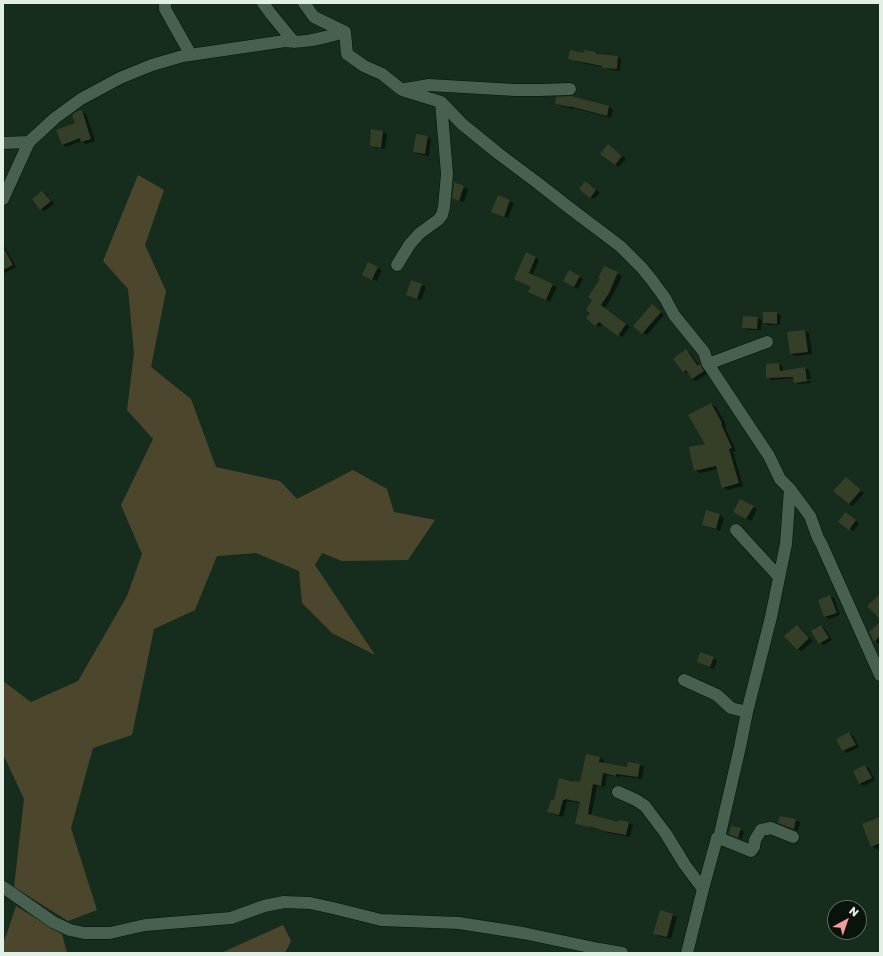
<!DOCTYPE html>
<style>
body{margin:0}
#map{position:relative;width:883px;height:956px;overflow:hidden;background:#162d1e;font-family:"Golos Text",sans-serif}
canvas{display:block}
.frame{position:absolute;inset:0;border:4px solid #e1efe5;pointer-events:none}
.north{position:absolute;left:827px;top:900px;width:40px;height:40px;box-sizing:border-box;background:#09130c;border:1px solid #5f6b63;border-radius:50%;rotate:40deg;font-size:11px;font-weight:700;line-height:16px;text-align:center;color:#e1efe5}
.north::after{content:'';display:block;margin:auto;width:14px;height:18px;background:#f59b9b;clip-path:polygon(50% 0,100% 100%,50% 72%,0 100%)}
</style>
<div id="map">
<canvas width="883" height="956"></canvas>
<div class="frame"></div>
<div class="north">N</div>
</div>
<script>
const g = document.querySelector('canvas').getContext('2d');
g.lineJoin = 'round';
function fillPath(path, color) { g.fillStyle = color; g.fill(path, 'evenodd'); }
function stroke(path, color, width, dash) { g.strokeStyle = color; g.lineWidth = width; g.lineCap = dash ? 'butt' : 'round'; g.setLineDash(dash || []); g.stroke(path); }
fillPath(new Path2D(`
 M 138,175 L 164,190 L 145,245 L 166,291 L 151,367 L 191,399 L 216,467 L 280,481 L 297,499 L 353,470 L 387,489 L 394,512 L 435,520 L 408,560 L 342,561 L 322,553 L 315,565 L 375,655 L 332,633 L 302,603 L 299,571 L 256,553 L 217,556 L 195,610 L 154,629 L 132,735 L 93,748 L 71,828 L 97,910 L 68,921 L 14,887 L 24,799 L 3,754 L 3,681 L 31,702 L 78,681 L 127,596 L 142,554 L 121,505 L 153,439 L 127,410 L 134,353 L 128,289 L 103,261 Z
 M 16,906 L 62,934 L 67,953 L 3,953 L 3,942 L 6,936 Z
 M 283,925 L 291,941 L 285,953 L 221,953 Z`), '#4c472c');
fillPath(new Path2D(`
 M 596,53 L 600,55 L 618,57 L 621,59 L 620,71 L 607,69 L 603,67 L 586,64 L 573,60 L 569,58 L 584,54 Z
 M 590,103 L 609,107 L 613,110 L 611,118 L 573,108 L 573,109 L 560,106 L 556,104 Z
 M 81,112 L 86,114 L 95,141 L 86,144 L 81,141 L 66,147 L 62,144 L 76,124 Z
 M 383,132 L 387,134 L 385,149 L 375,148 L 371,146 Z
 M 427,137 L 431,139 L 429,156 L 418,154 L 414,152 Z
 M 612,148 L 626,159 L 619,167 L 615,164 Z
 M 455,184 L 468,189 L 464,202 L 458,200 Z
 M 590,185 L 600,193 L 594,199 L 590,197 Z
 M 42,192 L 46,194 L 54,204 L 45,211 L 41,209 Z
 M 498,197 L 514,203 L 508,218 L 497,214 Z
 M 3,244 L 16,267 L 3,274 Z
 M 535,257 L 539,260 L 532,276 L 557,287 L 550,302 L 534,294 L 532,287 L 519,281 Z
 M 368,264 L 382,270 L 377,281 L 367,277 Z
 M 605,267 L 622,276 L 613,295 L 605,308 L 630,327 L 622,337 L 603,323 L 600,327 L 596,325 L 591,312 L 594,300 Z
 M 570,271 L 583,279 L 578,289 L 564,281 Z
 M 412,281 L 426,287 L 421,300 L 411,297 Z
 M 652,305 L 664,315 L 647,335 L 643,333 Z
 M 776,313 L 781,315 L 780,325 L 768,325 L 764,323 Z
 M 757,318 L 762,320 L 761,330 L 748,330 L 743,327 Z
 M 805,331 L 809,333 L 812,354 L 795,356 L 791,354 L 788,333 Z
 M 686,350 L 690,353 L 700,366 L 704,368 L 707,374 L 696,381 L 692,378 L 689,372 L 688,373 L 683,371 Z
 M 779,364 L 783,367 L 783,371 L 805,368 L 809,370 L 811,379 L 798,381 L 798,383 L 811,381 L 811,383 L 799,384 L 795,382 L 795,378 L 772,380 L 767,377 Z
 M 711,404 L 716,407 L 727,426 L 725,427 L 736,451 L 733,452 L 743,486 L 728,490 L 723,487 L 718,469 L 700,473 L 695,470 L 706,444 Z
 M 846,478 L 850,481 L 864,493 L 853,506 L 849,504 Z
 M 741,500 L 757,509 L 751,521 L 734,512 Z
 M 707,511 L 720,515 L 724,518 L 720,531 L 707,527 L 703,524 Z
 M 849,516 L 859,523 L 854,531 L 850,529 Z
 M 830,596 L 834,598 L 840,615 L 829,619 L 825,616 Z
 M 880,625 L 880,643 L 879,644 L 875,641 L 870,632 Z
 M 797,626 L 801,628 L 813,641 L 801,651 L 797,649 Z
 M 821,626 L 825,629 L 832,640 L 824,645 L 819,643 Z
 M 713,658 L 717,660 L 714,669 L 698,662 Z
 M 849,733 L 853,736 L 859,747 L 847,753 L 843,750 Z
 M 600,758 L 604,760 L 603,763 L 628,768 L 629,763 L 640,765 L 644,767 L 642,779 L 620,776 L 620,777 L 607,775 L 605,787 L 597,786 L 591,816 L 619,823 L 620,821 L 629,823 L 633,825 L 630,837 L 609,833 L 593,828 L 594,827 L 579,824 L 579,826 L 576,824 L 580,803 L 569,801 L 569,802 L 567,801 L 563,817 L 552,814 L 549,812 L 555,802 L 575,783 L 581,783 Z
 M 865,766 L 869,768 L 875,780 L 864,786 L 860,784 L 854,772 Z
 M 880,818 L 880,849 L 878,850 L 872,846 Z
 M 796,820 L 800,822 L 798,831 L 784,825 Z
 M 740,829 L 744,832 L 742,839 L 734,836 Z
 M 673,915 L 677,917 L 671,939 L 658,936 L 654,933 Z`), '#0007');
fillPath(new Path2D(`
 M 570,50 L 583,53 L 584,50 L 596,52 L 596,54 L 618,56 L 617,69 L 602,68 L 602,66 L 582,62 L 568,59 Z
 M 571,96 L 609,106 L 607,116 L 569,106 L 569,107 L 555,104 L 556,97 Z
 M 82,110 L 91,139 L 81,142 L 80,138 L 62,145 L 56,130 L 75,123 L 72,115 L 75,112 Z
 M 371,129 L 383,131 L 381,148 L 370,146 Z
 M 416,134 L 428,136 L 425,154 L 413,152 Z
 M 608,144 L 622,156 L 615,165 L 600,154 Z
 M 585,181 L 596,190 L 590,198 L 579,189 Z
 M 454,182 L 464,186 L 459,201 L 452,198 Z
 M 42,191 L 51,201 L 40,210 L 32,199 Z
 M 498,195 L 510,200 L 504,217 L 491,212 Z
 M 3,247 L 13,265 L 3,270 Z
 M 526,252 L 536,257 L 529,273 L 553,284 L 546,300 L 528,292 L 531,287 L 514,279 Z
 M 368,262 L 378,267 L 372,280 L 362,275 Z
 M 604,266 L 618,272 L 609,293 L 601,305 L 626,324 L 618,336 L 599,322 L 595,326 L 586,318 L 590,313 L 586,310 L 592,300 L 588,297 L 600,279 L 598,278 Z
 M 569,270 L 580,276 L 574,287 L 563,281 Z
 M 411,280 L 422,284 L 417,299 L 406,295 Z
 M 652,304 L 661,312 L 642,334 L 633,326 Z
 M 763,312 L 777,312 L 777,324 L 763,323 Z
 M 743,316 L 758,317 L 757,329 L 742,328 Z
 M 805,330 L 808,352 L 790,354 L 787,332 Z
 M 686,349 L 698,366 L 700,364 L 704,371 L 692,379 L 686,370 L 683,372 L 673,359 Z
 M 779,363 L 780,371 L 805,367 L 807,381 L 794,383 L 793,377 L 766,378 L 766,364 Z
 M 711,403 L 722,423 L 721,424 L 732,448 L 729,449 L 739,483 L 722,488 L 716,466 L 694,471 L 689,447 L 705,444 L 688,415 Z
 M 846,477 L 861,490 L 849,504 L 833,491 Z
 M 740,499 L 754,506 L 746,519 L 733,512 Z
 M 706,510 L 720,514 L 716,529 L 702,525 Z
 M 845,512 L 856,520 L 849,530 L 838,522 Z
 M 880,594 L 880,619 L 867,606 Z
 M 830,595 L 837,613 L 824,617 L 818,600 Z
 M 880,622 L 880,636 L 874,642 L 869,632 Z
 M 797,625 L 809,638 L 797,650 L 784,636 Z
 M 821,625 L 829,638 L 819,644 L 811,631 Z
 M 700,652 L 714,657 L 710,667 L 697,662 Z
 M 849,732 L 856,745 L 842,751 L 836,739 Z
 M 586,754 L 600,757 L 599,762 L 627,767 L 628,762 L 640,764 L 638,777 L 616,774 L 616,776 L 603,773 L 601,786 L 593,784 L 588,814 L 618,822 L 619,820 L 629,822 L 626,835 L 604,831 L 589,826 L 589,827 L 575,824 L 580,802 L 565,799 L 565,800 L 563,800 L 559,815 L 547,812 L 551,800 L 554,800 L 559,778 L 574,782 L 574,781 L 580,782 Z
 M 865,765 L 872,778 L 859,784 L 853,771 Z
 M 780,816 L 796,819 L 794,829 L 778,823 Z
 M 880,817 L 880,843 L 871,847 L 862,824 Z
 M 731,826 L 741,828 L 738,838 L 729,834 Z
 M 660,910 L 673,914 L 667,937 L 653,934 Z`), '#353f28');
const minor = new Path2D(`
 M 165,3 L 165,9 L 191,55
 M 263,3 L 271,14 L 294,42
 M 304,3 L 314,17 L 345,32 L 347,54 L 364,66 L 382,74 L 402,90 L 441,102 L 462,124 L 499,154 L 539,184 L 567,206 L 620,246 L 642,268 L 651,279 L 665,298 L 674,315 L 704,352 L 708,364 L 769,456 L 780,479 L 790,489 L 786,544 L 771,617 L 747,712 L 740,747 L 719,838 L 717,838 L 703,889 L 687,953
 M 405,89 L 429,85 L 515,90 L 540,90 L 570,89
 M 3,143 L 29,142
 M 3,199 L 29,142 L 55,118 L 81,99 L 120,78 L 152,65 L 183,56 L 285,41 C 305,44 325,37 345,32
 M 397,265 L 410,244 L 420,233 L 438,220 L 442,215 L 444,207 L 447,174 L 441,102
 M 708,364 L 767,342
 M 790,489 L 810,516 L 818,538 L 821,543 L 880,675
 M 736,530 L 779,577
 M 684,680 L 717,695 L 731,708 L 747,712
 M 618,792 L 636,800 L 645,806 L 666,834 L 685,865 L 703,889
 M 719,838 L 751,851 L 754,847 L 755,840 L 761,830 L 771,828 L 793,837
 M 3,887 L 53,922 L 70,930 L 84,933 L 110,933 L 145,925 L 231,918 L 264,906 L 284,902 L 310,903 L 337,909 L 381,920 L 459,923 L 523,933 L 599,949 L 622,953`);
stroke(minor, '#011508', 13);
stroke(minor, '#47604f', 12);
</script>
